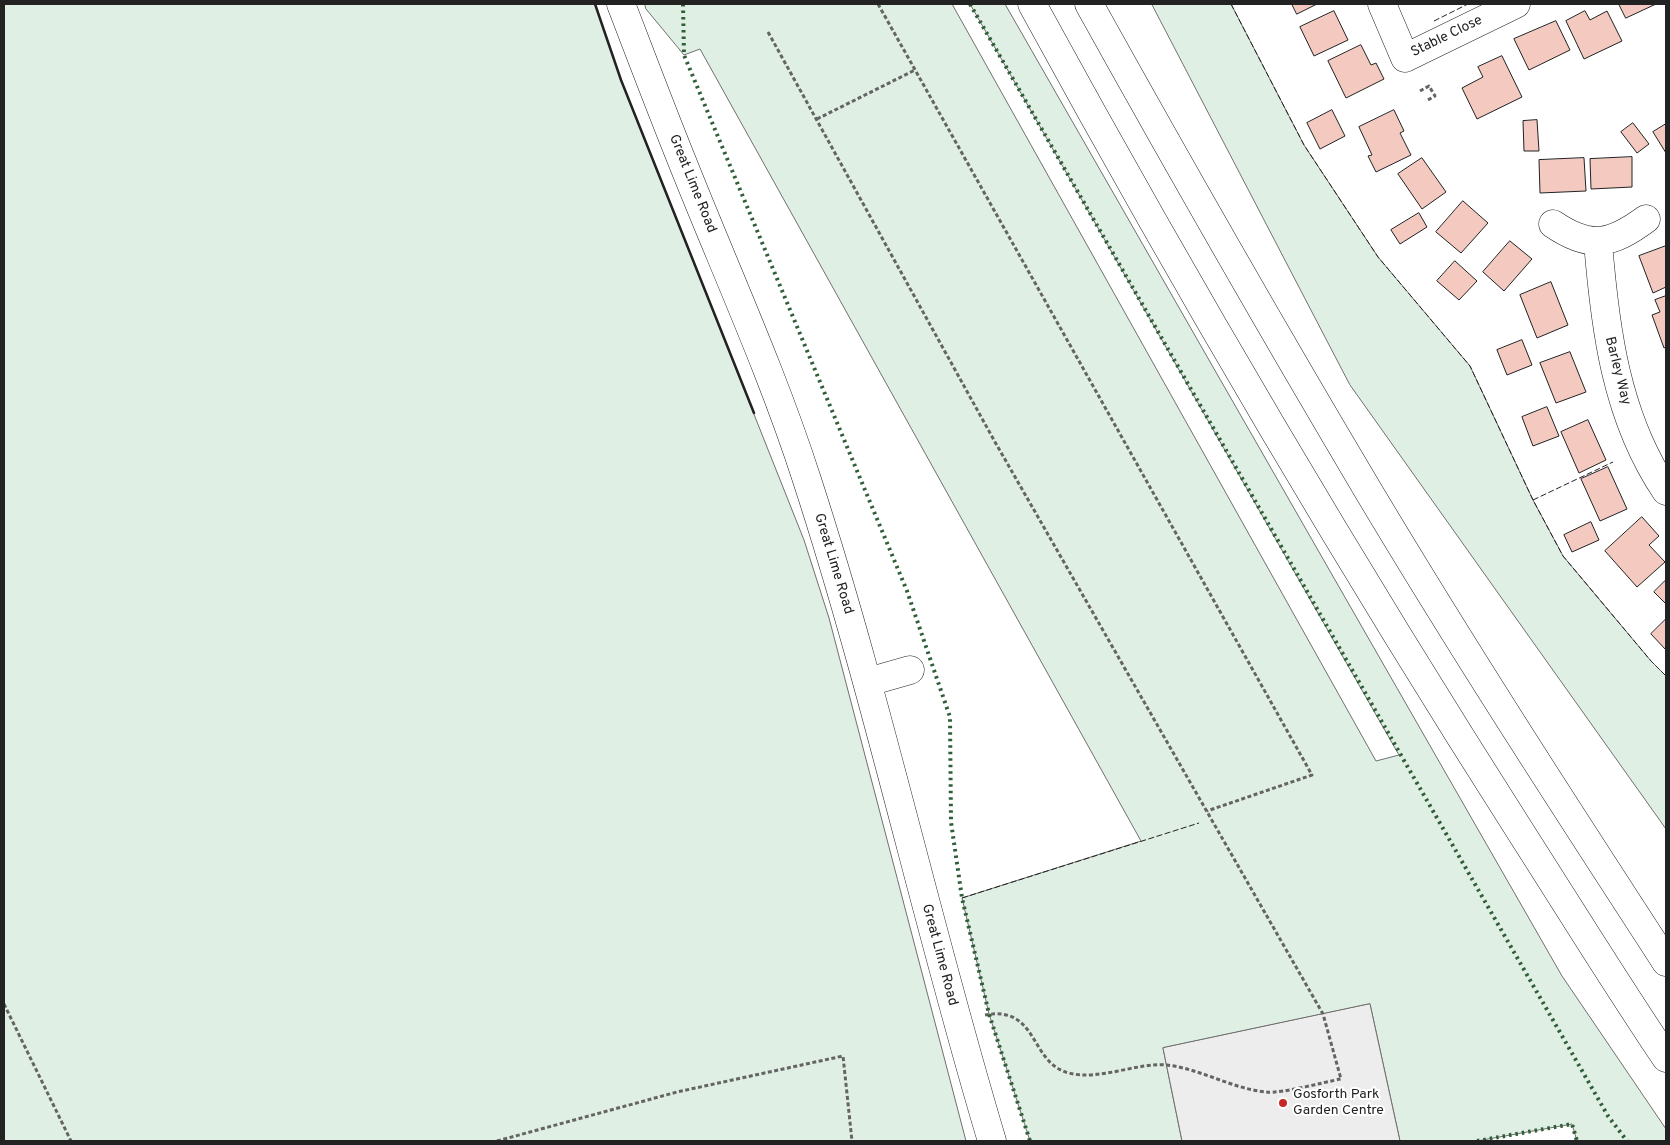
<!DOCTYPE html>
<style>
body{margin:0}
#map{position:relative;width:1670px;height:1145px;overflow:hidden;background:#fff;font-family:Overpass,sans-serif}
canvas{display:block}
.frame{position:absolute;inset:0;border:5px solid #222;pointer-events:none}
</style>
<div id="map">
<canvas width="1670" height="1145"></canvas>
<div class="frame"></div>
</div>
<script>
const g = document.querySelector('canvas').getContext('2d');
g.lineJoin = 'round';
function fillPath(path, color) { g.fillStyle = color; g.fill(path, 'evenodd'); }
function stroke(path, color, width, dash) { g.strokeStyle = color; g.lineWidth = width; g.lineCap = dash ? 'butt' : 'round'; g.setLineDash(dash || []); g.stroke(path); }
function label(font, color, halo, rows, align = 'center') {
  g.font = font + ' Overpass,sans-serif'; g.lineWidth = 4; g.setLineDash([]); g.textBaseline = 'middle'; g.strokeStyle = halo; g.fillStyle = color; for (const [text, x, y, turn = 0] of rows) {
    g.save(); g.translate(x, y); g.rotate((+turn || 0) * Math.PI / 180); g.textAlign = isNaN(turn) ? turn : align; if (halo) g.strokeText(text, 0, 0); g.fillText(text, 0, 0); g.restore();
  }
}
const green = new Path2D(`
 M 4,4 L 595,4 L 621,80 L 804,540 L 829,618 L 966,1141 L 4,1141 Z
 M 645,4 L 952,4 L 1376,761 L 1399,755 L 970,4 L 1005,4 L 1562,976 L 1666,1129 L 1666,1141 L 1577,1141 L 1572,1124 L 1477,1141 L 1400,1141 L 1370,1004 L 1163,1048 L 1182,1141 L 1030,1141 L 989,1014 L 962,898 L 1141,841 L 700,49 L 684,55 L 646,9 Z
 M 1152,4 L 1231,4 L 1304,145 L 1378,257 L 1470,366 L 1533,500 L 1563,556 L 1651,661 L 1666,676 L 1666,829 L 1350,385 Z`);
fillPath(green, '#e0efe3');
stroke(green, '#6f6f6f', 1);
const parking = new Path2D(`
 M 1370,1004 L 1400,1141 L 1182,1141 L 1163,1048 Z`);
fillPath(parking, '#ededed');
stroke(parking, '#6f6f6f', 1);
const building = new Path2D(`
 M 1292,4 L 1317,4 L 1297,14 Z
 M 1619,4 L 1656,4 L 1626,18 Z
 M 1334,11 L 1348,40 L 1314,56 L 1300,27 Z
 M 1585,11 L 1590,20 L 1607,11 L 1622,41 L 1584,59 L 1566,21 Z
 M 1556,21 L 1570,50 L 1529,70 L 1514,39 Z
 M 1361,45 L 1371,65 L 1376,63 L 1384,79 L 1346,98 L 1328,61 Z
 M 1502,56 L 1522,97 L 1477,119 L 1462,88 L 1483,77 L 1478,67 Z
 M 1332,110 L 1345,136 L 1320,149 L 1307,123 Z
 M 1394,110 L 1404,131 L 1400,133 L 1411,155 L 1376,172 L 1368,156 L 1372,155 L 1359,127 Z
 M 1537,120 L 1539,151 L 1524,151 L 1523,121 Z
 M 1633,123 L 1649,144 L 1637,153 L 1621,132 Z
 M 1666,124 L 1666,153 L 1653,132 Z
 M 1632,157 L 1632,187 L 1591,189 L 1590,159 Z
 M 1422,158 L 1446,192 L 1422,209 L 1398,174 Z
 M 1584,158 L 1586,191 L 1540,193 L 1539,160 Z
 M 1463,201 L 1488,223 L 1461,253 L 1436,232 Z
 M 1419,213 L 1427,227 L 1400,244 L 1391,230 Z
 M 1510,241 L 1532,259 L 1504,291 L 1483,272 Z
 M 1666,246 L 1666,287 L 1653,293 L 1639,256 Z
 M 1455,261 L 1477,281 L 1459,300 L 1437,281 Z
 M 1551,282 L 1568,325 L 1537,338 L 1520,295 Z
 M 1666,296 L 1666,347 L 1664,348 L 1652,315 L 1660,312 L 1655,300 Z
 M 1522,340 L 1532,365 L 1507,375 L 1497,350 Z
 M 1570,352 L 1586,392 L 1556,403 L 1540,363 Z
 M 1547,407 L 1559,436 L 1533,446 L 1522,417 Z
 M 1588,420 L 1606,460 L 1579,473 L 1561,432 Z
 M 1608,467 L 1627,509 L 1600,521 L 1581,479 Z
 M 1642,517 L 1659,536 L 1649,545 L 1665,562 L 1637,587 L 1605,551 Z
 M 1591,522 L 1599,540 L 1572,552 L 1564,535 Z
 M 1666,580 L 1666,604 L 1654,592 Z
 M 1666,619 L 1666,650 L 1651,634 Z`);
fillPath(building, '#f3c9c0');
stroke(building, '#222', 1);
const minor = new Path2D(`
 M 621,4 C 641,56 661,109 682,161 C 724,267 772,371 807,480 C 878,698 926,922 992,1141
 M 1382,4 L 1405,58 L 1516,4
 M 1553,224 C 1591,250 1612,244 1646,219
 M 1598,242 C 1605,329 1616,417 1666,491
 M 868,682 L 910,670`);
const major = new Path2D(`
 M 1032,4 C 1186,286 1349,563 1522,834 C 1570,909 1616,984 1666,1058
 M 1089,4 C 1179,166 1271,327 1366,487 C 1462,648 1564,805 1666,962`);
stroke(minor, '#222', 29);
stroke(major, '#222', 29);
stroke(new Path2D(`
 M 878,4 L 1312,775 L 1207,811
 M 768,32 L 995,442 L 1323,1014 L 1341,1079 C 1324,1082 1281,1094 1266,1092 C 1233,1089 1201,1069 1167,1065 C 1139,1062 1099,1081 1069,1073 C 1029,1063 1039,1005 985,1015
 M 1420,91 L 1429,86 L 1435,96 L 1426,101
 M 817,119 L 915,70
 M 4,1004 L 71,1141
 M 497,1141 L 677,1092 L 843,1056 L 852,1141`), '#646464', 3, [4, 2.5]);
stroke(minor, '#fff', 28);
stroke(major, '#fff', 28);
stroke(new Path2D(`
 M 683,4 L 684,55 L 907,591 L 950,717 L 951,822 L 962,898 L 989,1014 L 1030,1141
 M 970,4 L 1608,1116 L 1627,1141
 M 1477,1141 L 1572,1124 L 1577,1141`), '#2f5e38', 4, [2.5, 4]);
stroke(new Path2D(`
 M 1231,4 L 1304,145 L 1378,257 L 1470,366 L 1533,500 L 1563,556 L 1651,661 L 1666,676
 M 1434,21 L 1468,4
 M 1533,500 L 1613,462
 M 962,898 L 1199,823`), '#222', 1, [6, 2.5]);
stroke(new Path2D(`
 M 595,4 L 621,80 L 754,413`), '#222', 2.5);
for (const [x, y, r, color] of [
 [1283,1103,5,"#c62828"]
]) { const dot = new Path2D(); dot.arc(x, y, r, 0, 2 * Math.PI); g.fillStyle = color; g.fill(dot); stroke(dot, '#fff', 2); }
label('14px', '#222', '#fff', [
 ["Stable Close",1447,37,-26],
 ["Great Lime Road",692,184,68],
 ["Barley Way",1617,371,76],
 ["Great Lime Road",833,564,73],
 ["Great Lime Road",939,955,75]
]);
label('14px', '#222', '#fff', [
 ["Gosforth Park",1293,1095],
 ["Garden Centre",1293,1111]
], 'left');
</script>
